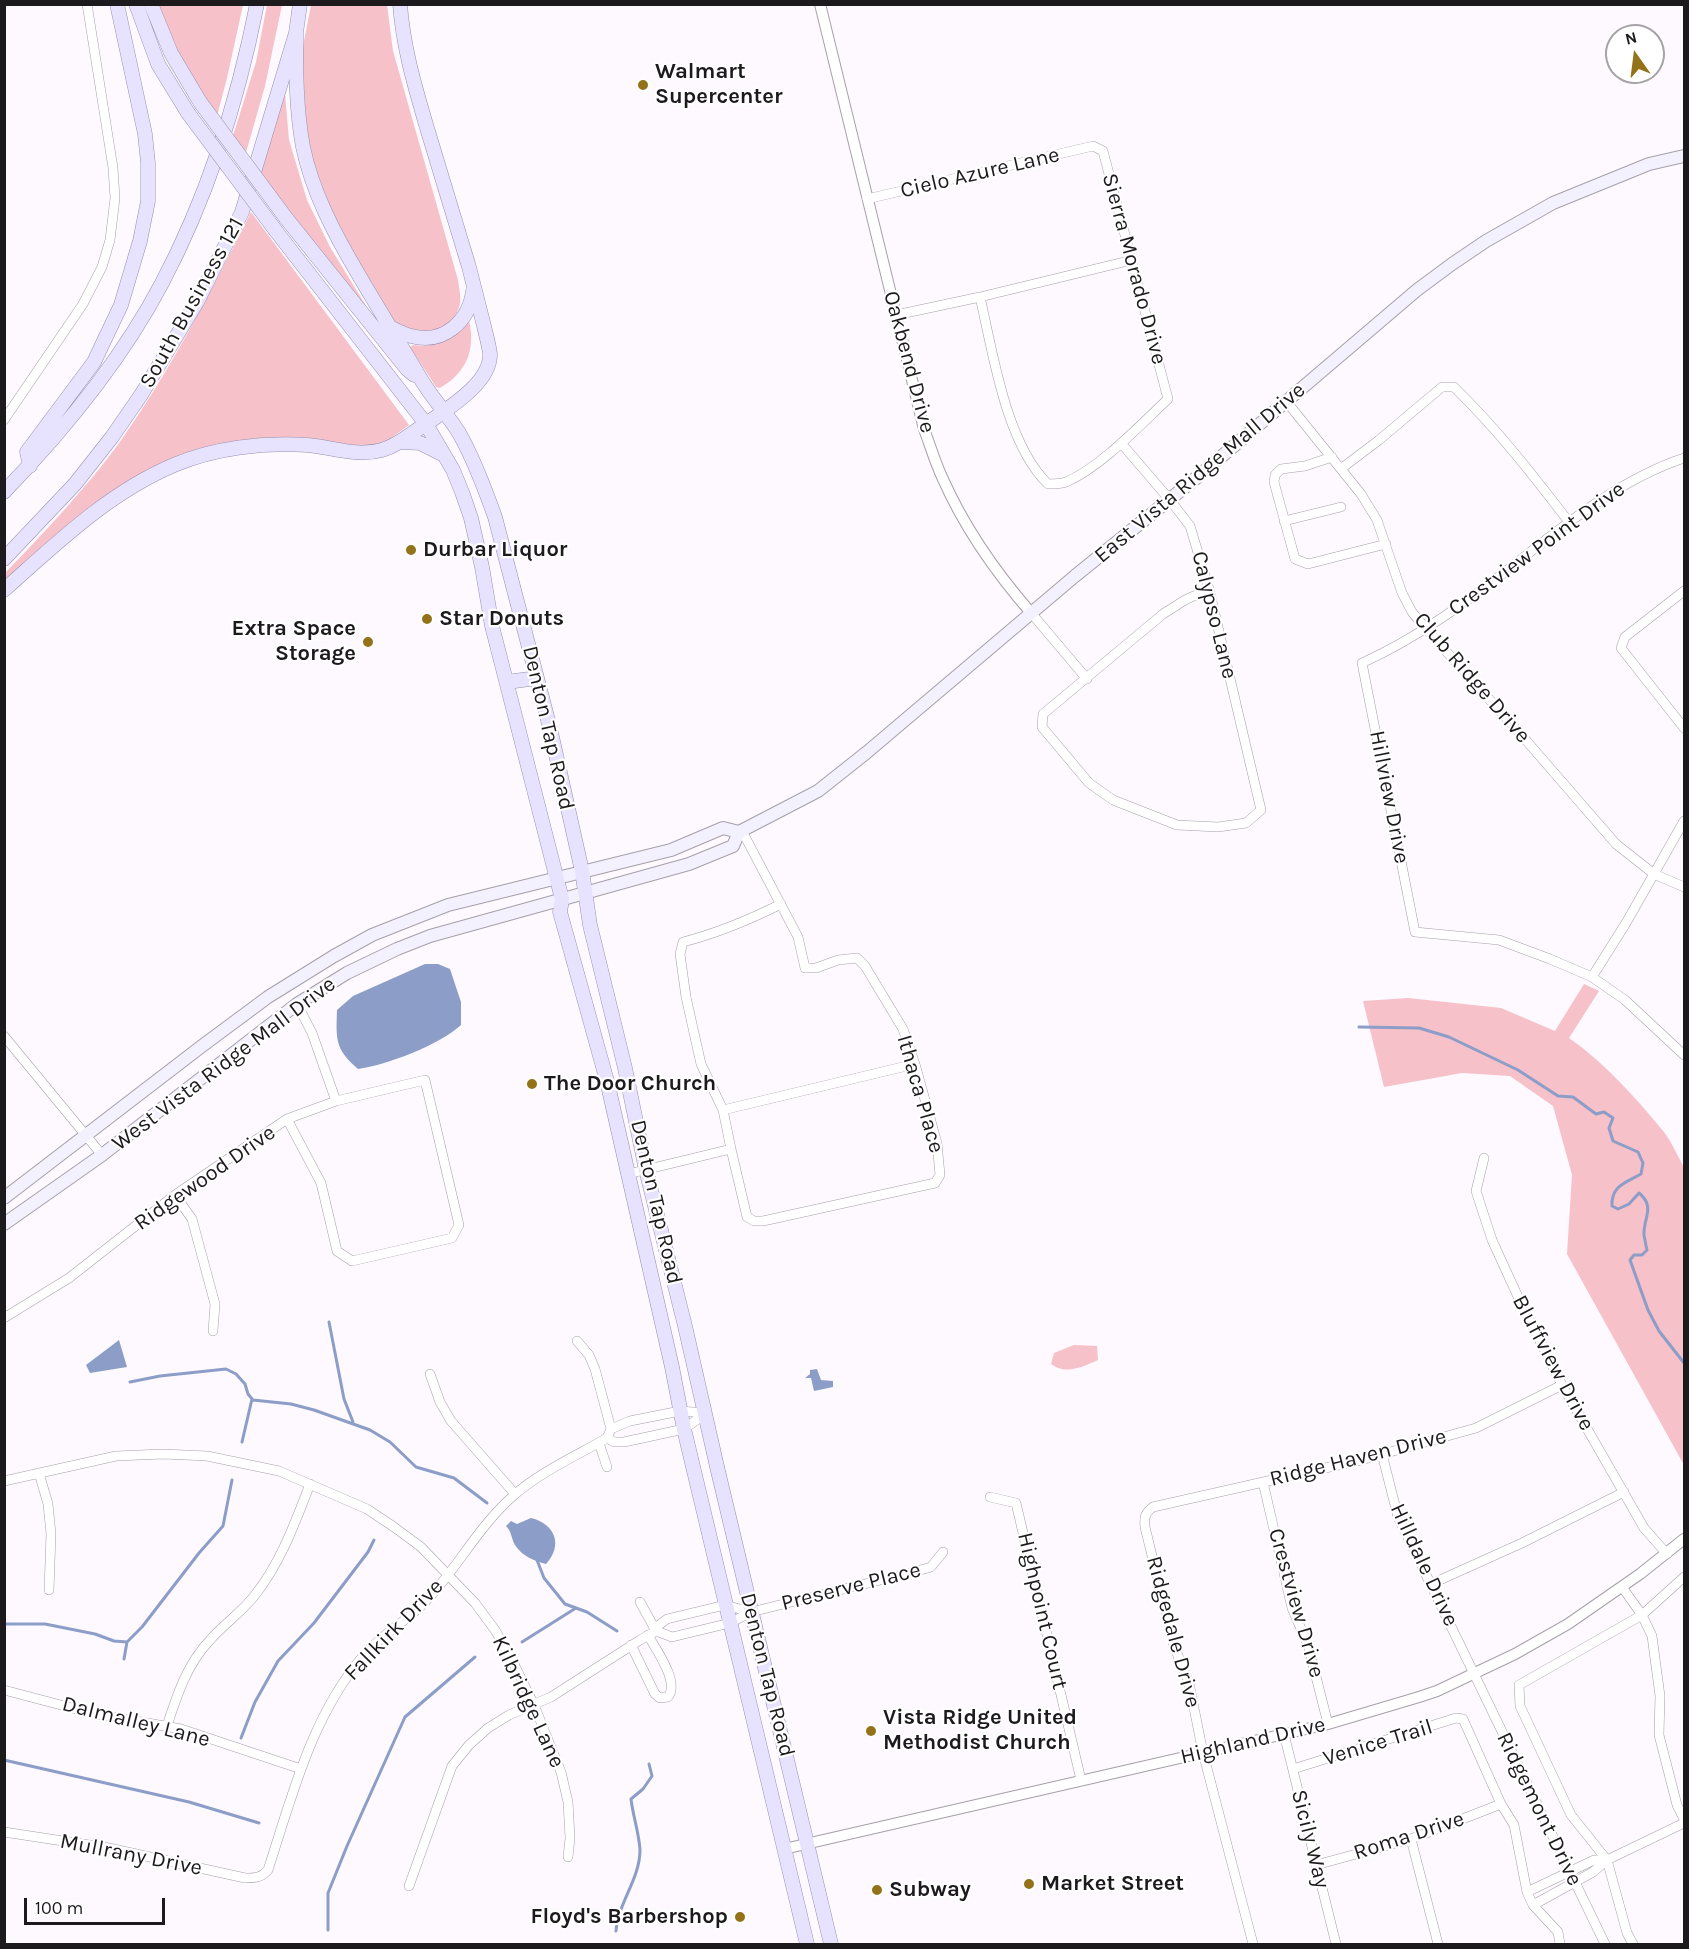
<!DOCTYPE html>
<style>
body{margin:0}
#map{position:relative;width:1689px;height:1949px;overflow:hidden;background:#fdf9ff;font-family:Karla,sans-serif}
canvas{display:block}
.frame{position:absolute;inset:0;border:6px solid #1d1a1e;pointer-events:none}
.north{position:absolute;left:1605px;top:24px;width:60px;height:60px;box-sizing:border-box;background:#fff;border:2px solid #a5a3a5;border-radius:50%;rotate:346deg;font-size:16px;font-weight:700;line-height:24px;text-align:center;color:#1d1a1e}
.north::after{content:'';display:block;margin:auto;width:21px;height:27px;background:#94721a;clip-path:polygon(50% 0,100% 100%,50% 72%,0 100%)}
.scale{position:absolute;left:24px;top:1898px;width:141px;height:27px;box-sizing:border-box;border:3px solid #1d1a1e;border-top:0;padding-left:8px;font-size:18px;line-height:21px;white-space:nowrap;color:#1d1a1e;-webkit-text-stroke:4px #fff;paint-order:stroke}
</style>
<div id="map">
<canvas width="1689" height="1949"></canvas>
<div class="frame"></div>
<div class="north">N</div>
<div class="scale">100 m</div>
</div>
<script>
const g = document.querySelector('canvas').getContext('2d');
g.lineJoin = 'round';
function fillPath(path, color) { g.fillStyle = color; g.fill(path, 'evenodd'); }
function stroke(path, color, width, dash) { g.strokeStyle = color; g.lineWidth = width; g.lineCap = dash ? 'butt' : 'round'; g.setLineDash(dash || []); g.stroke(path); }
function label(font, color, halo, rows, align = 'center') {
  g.font = font + ' Karla,sans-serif'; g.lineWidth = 4.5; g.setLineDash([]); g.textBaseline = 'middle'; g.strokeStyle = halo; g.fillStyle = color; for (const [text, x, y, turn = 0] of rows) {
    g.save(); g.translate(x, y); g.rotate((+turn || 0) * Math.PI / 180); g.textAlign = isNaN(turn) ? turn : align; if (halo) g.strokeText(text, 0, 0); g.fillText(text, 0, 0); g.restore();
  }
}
fillPath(new Path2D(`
 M 155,5 L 243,5 L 227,78 L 216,120 L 194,89 Z
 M 267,5 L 282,5 L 265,86 L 245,156 L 232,139 L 256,62 Z
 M 311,5 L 387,5 L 393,51 L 458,280 C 459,289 462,298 459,307 C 452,332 418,339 398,324 C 387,316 371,284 363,271 C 323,205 302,156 301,77 C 300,54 307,28 311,5 Z
 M 284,82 L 289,140 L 307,200 L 330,247 L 379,327 L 260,176 Z
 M 251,212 L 409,425 L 384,443 L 370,447 L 313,442 L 169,464 L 5,586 L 5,573 C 42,535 85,489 117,446 C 169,373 211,292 251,212 Z
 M 469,321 C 476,350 466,373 440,388 L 436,387 L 410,347 L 413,345 C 425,347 440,345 451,337 C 457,333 461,325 469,321 Z
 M 1584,984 L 1599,991 L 1569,1038 C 1605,1063 1636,1098 1664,1132 C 1672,1143 1678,1156 1684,1168 L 1684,1465 L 1567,1254 L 1572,1175 L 1553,1106 L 1510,1076 L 1462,1073 L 1384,1087 L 1363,1001 L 1408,998 L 1501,1008 L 1555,1031 Z
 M 1074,1345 L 1097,1346 L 1098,1360 C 1082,1367 1066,1375 1051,1364 L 1054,1353 Z`), '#f6c1c8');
fillPath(new Path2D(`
 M 425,964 L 438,964 L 450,969 L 461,1002 L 461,1025 C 439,1045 387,1065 358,1069 C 335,1049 336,1040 337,1010 L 353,996 Z
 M 119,1340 L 127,1367 L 90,1373 L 86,1365 Z
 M 817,1369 L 821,1380 L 833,1381 L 833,1387 L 814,1391 L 811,1378 L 805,1378 L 810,1374 L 810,1370 Z
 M 531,1518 C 556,1524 563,1546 546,1564 C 534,1561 522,1556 515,1545 C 511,1538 512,1532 506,1526 L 511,1521 L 517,1524 Z`), '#8c9dc8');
stroke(new Path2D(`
 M 1359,1027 L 1419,1028 L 1449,1037 L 1518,1070 L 1558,1096 L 1573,1097 L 1596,1114 L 1604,1112 L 1613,1118 L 1609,1128 L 1613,1141 L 1638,1152 L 1643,1163 L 1641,1174 C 1625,1183 1611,1186 1612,1206 L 1618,1209 L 1629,1204 L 1639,1193 C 1656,1207 1643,1218 1644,1235 C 1645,1240 1646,1246 1647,1250 L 1642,1255 L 1634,1255 L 1630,1260 L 1648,1310 L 1659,1331 L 1684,1363
 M 329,1322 L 344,1399 L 353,1422
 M 130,1382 L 160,1376 L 226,1369 L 236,1374 L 245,1384 L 248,1394 L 253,1400 L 291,1404 L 314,1410 L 370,1430 L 390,1442 L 416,1467 L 454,1478 L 487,1503
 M 242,1442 L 252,1399
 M 537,1560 L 544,1578 L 565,1604 L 587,1612 L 617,1631
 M 4,1624 L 45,1624 L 95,1634 L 114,1641 L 127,1642
 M 522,1642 L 576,1608
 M 124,1659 L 127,1642 L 142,1627 L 199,1553 L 223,1526 L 232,1480
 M 241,1738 L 255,1702 L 278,1661 L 314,1623 L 368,1552 L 374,1540
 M 4,1760 L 189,1802 L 259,1823
 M 328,1930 L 328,1893 L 347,1846 L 405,1717 L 475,1657
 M 616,1931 C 618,1903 640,1879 640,1850 C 639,1833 633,1816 631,1799 L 643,1789 L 652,1776 L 649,1764`), '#8c9dc8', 3);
const minor = new Path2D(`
 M 867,199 L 1093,146 L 1103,151 L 1168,399 C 1140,425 1101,467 1066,482 C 1061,484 1054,484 1048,484 C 1006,444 993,353 980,297
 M 896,315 L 980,297 L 1132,260
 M 1286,401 L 1361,494 L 1377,520 L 1402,593 L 1412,612 L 1426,629 L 1517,730 L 1616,844 L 1654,874 L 1684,887
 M 4,420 L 83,304 L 102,267 L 110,240 L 115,198 L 113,168 L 87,4
 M 1121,443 L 1170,500 L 1190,526 L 1209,589 L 1261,810 L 1246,823 L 1218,827 L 1177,825 L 1113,800 L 1089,783 L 1042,727 L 1043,714 L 1163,614 L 1185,600 L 1209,589
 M 1332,457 L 1305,466 L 1281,469 L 1275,475 L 1274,482 L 1295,559 L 1308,564 L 1386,544
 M 1684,458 C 1621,479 1567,523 1515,564 C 1467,602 1417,638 1362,663 L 1415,932 L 1499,940 L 1550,959 L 1592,977 L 1625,1000 L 1684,1055
 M 1342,468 L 1379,440 L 1442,387 L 1454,387 C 1498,430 1532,474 1569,522
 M 1284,521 L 1341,507
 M 1684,591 L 1625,637 L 1621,648 L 1684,728
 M 1032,614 L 1087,679
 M 1592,977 L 1626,923 L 1684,821
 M 297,1004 L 312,1033 L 336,1101
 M 4,1036 L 102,1155
 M 723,1110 L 915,1064
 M 731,1149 L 747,1217 L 754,1221 L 763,1221 L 935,1183 L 940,1175 L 937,1143 L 915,1064 L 903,1029 L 865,966 L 857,958 L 838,960 L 816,968 L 805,968 L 798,937 L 742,831
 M 1484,1158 L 1476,1191 L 1492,1240 L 1519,1299 L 1562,1385 L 1644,1528 L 1667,1554
 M 628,1174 L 731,1149 L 723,1110 L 701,1064 L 686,997 L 680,954 L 683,942 C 718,933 749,920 781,904
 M 175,1195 L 192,1219 L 215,1304 L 213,1331
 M 4,1318 L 69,1278 L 175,1195 L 287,1119 L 336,1101 L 425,1080 L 459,1225 L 452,1238 L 352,1261 L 337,1251 L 321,1183 L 287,1119
 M 577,1341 L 589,1355 L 595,1369 L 611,1429
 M 430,1374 L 440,1402 L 451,1421 L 515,1494
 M 607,1438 L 614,1442 L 624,1442 L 684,1429 L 706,1413
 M 599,1443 L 607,1467
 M 1382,1454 L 1398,1517 L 1605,1944
 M 39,1473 L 48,1504 L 51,1534 L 49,1590
 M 4,1481 L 116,1456 L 163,1454 L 207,1456 L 279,1471 L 367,1509 L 394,1527 L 421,1547 L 475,1603 L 495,1630 L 510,1656 L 534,1705 L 561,1772 L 568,1802 L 570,1838 L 568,1857
 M 1263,1482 L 1292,1608 L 1308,1645 L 1328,1724
 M 990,1497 L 1016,1503 L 1081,1780
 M 1431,1584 L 1522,1543 L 1624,1492
 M 1622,1587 L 1642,1615 L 1652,1636 L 1660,1696 L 1659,1735 L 1677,1805 L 1684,1819
 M 640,1602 L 656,1631 L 672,1637 L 730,1623 L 751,1612 L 917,1571 L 931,1567 L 943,1552
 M 631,1645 L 655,1694 L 660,1698 L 668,1697 C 680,1682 656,1650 648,1635
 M 4,1690 L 91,1713 L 181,1729 L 301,1769
 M 167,1726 C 177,1695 187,1664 210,1640 C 224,1624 242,1612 255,1595 C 281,1562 295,1523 310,1484
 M 1284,1734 L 1336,1944
 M 1293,1769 L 1456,1718 L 1463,1719 L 1501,1804 L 1514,1825 L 1527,1892 L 1533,1905 L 1558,1932 L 1560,1944
 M 4,1832 L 109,1848 L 245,1878 C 255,1878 261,1878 268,1870 C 292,1796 312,1715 364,1655 C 382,1634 407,1621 426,1601 C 458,1567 478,1527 513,1496 C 540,1472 576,1456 607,1438 L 611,1429 L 630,1421 L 680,1411 L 706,1413
 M 1411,1839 L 1438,1944
 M 1316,1865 L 1411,1839 L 1501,1804
 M 409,1886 L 452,1766 L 469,1745 L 488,1728 L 509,1715 L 551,1697 L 640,1640 L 656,1631 L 659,1625 L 667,1619 L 725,1605 L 751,1612
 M 1527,1892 L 1594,1860 L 1607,1860
 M 1533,1905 L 1593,1872 L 1607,1860 L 1684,1823
 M 1253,1944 L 1203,1753 L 1189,1683 L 1174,1646 L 1145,1527 C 1144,1517 1145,1513 1153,1507 L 1365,1459 L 1476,1428 L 1562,1385
 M 1633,1944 L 1627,1933 L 1607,1860 L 1571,1815 L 1520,1706 L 1519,1685 L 1642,1615 L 1684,1577`);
const tertiary = new Path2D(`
 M 820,4 L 924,429 C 930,445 935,462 942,477 C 964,527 997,574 1032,614
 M 784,1849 L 1328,1724 L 1419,1697 L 1437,1691 L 1515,1654 L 1568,1624 L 1640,1574 L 1684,1539`);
const secondary = new Path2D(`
 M 4,1198 L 202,1046 L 268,997 L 334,956 L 372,935 L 448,905 L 671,850 L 723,828 L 739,832 L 818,791 L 866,753 L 1075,576 L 1201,474 L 1417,290 L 1452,264 L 1486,241 L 1553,203 L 1649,164 L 1684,156
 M 4,1224 L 102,1155 L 297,1004 L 347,973 L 397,949 L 430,936 L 689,864 L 733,846 L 739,832`);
const primary = new Path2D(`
 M 136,4 L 158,64 L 188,113
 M 151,4 L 171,53 L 200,102
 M 296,33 C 296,71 296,109 303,147 C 312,191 334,233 357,272 C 378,308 401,345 422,381 C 433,399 448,415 459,433 C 474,459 485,489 495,517 L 550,728 L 582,871 L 590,925 L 625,1068 L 646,1170 L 685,1326 L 718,1471 L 831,1944
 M 286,218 L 407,369 L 414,375
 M 276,231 L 426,424 L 453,470 L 462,492 L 471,518 L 482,567 L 492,626 L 562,899 L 560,912 L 607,1081 L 672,1367 L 684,1429 L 807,1944
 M 389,327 C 396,330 404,334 411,336 C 444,345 469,321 473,291
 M 400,442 L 420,443 L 444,455
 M 30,466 L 27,452 L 94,362 L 121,305 L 140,241 L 148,201 L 148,163 L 145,134 L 117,4
 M 4,492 C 65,429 121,361 162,283 C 208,196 238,100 257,4
 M 4,559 L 75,484 L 112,437 L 141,395 L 197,302 L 242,212 L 296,33 L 300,4
 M 4,590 C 57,543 108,493 174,465 C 214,448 264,442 307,445 C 332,447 357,457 382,450 C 399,445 411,433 426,424 C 447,409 491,383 490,354 C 489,345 486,335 484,326 C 479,306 474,287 469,267 C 455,221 441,174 427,128 C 415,87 403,47 400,4
 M 507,682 L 537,678`);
stroke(minor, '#a79fa9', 10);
stroke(tertiary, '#a79fa9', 12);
stroke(secondary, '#a79fa9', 14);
stroke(primary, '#9690ae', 15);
stroke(minor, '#fff', 9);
stroke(tertiary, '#fff', 10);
stroke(secondary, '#f3f1fe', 12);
stroke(primary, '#e7e2fd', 14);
const primaryBridge = new Path2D(`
 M 200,102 L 286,218
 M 188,113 L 276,231`);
stroke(primaryBridge, '#9690ae', 15, []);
stroke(primaryBridge, '#e7e2fd', 14);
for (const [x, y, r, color] of [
 [643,85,6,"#94721a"],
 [411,550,6,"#94721a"],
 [427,619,6,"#94721a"],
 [368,642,6,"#94721a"],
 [532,1084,6,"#94721a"],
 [871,1731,6,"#94721a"],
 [1029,1884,6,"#94721a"],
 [877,1890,6,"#94721a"],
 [740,1917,6,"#94721a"]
]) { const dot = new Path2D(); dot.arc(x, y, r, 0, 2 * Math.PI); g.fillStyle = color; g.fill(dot); stroke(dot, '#fff', 2); }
label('bold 22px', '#1d1a1e', '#fff', [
 ["Walmart",655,72],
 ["Supercenter",655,97],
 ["Durbar Liquor",423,550],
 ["Star Donuts",439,619],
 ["Extra Space",356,629,"right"],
 ["Storage",356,654,"right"],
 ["The Door Church",544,1084],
 ["Vista Ridge United",883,1718],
 ["Methodist Church",883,1743],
 ["Market Street",1041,1884],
 ["Subway",889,1890],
 ["Floyd's Barbershop",728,1917,"right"]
], 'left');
label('22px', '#1d1a1e', '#fff', [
 ["Cielo Azure Lane",980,173,-13],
 ["Sierra Morado Drive",1134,269,75],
 ["South Business 121",192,303,-61],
 ["Oakbend Drive",909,362,75],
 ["East Vista Ridge Mall Drive",1200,473,-40],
 ["Crestview Point Drive",1537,549,-36],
 ["Calypso Lane",1214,615,76],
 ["Club Ridge Drive",1472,678,49],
 ["Denton Tap Road",548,728,77],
 ["Hillview Drive",1389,797,79],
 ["West Vista Ridge Mall Drive",224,1064,-37],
 ["Ithaca Place",920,1094,74],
 ["Ridgewood Drive",205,1178,-35],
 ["Denton Tap Road",656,1202,77],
 ["Bluffview Drive",1553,1363,62],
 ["Ridge Haven Drive",1358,1458,-14],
 ["Hilldale Drive",1424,1565,65],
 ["Preserve Place",851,1587,-14],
 ["Crestview Drive",1296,1603,74],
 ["Highpoint Court",1042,1611,77],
 ["Fallkirk Drive",394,1630,-46],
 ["Ridgedale Drive",1173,1632,75],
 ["Denton Tap Road",767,1675,76],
 ["Kilbridge Lane",528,1702,65],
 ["Dalmalley Lane",136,1722,14],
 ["Highland Drive",1253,1741,-13],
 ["Venice Trail",1378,1743,-17],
 ["Ridgemont Drive",1539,1809,64],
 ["Roma Drive",1409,1836,-18],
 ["Sicily Way",1310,1839,76],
 ["Mullrany Drive",131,1855,11]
]);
</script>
